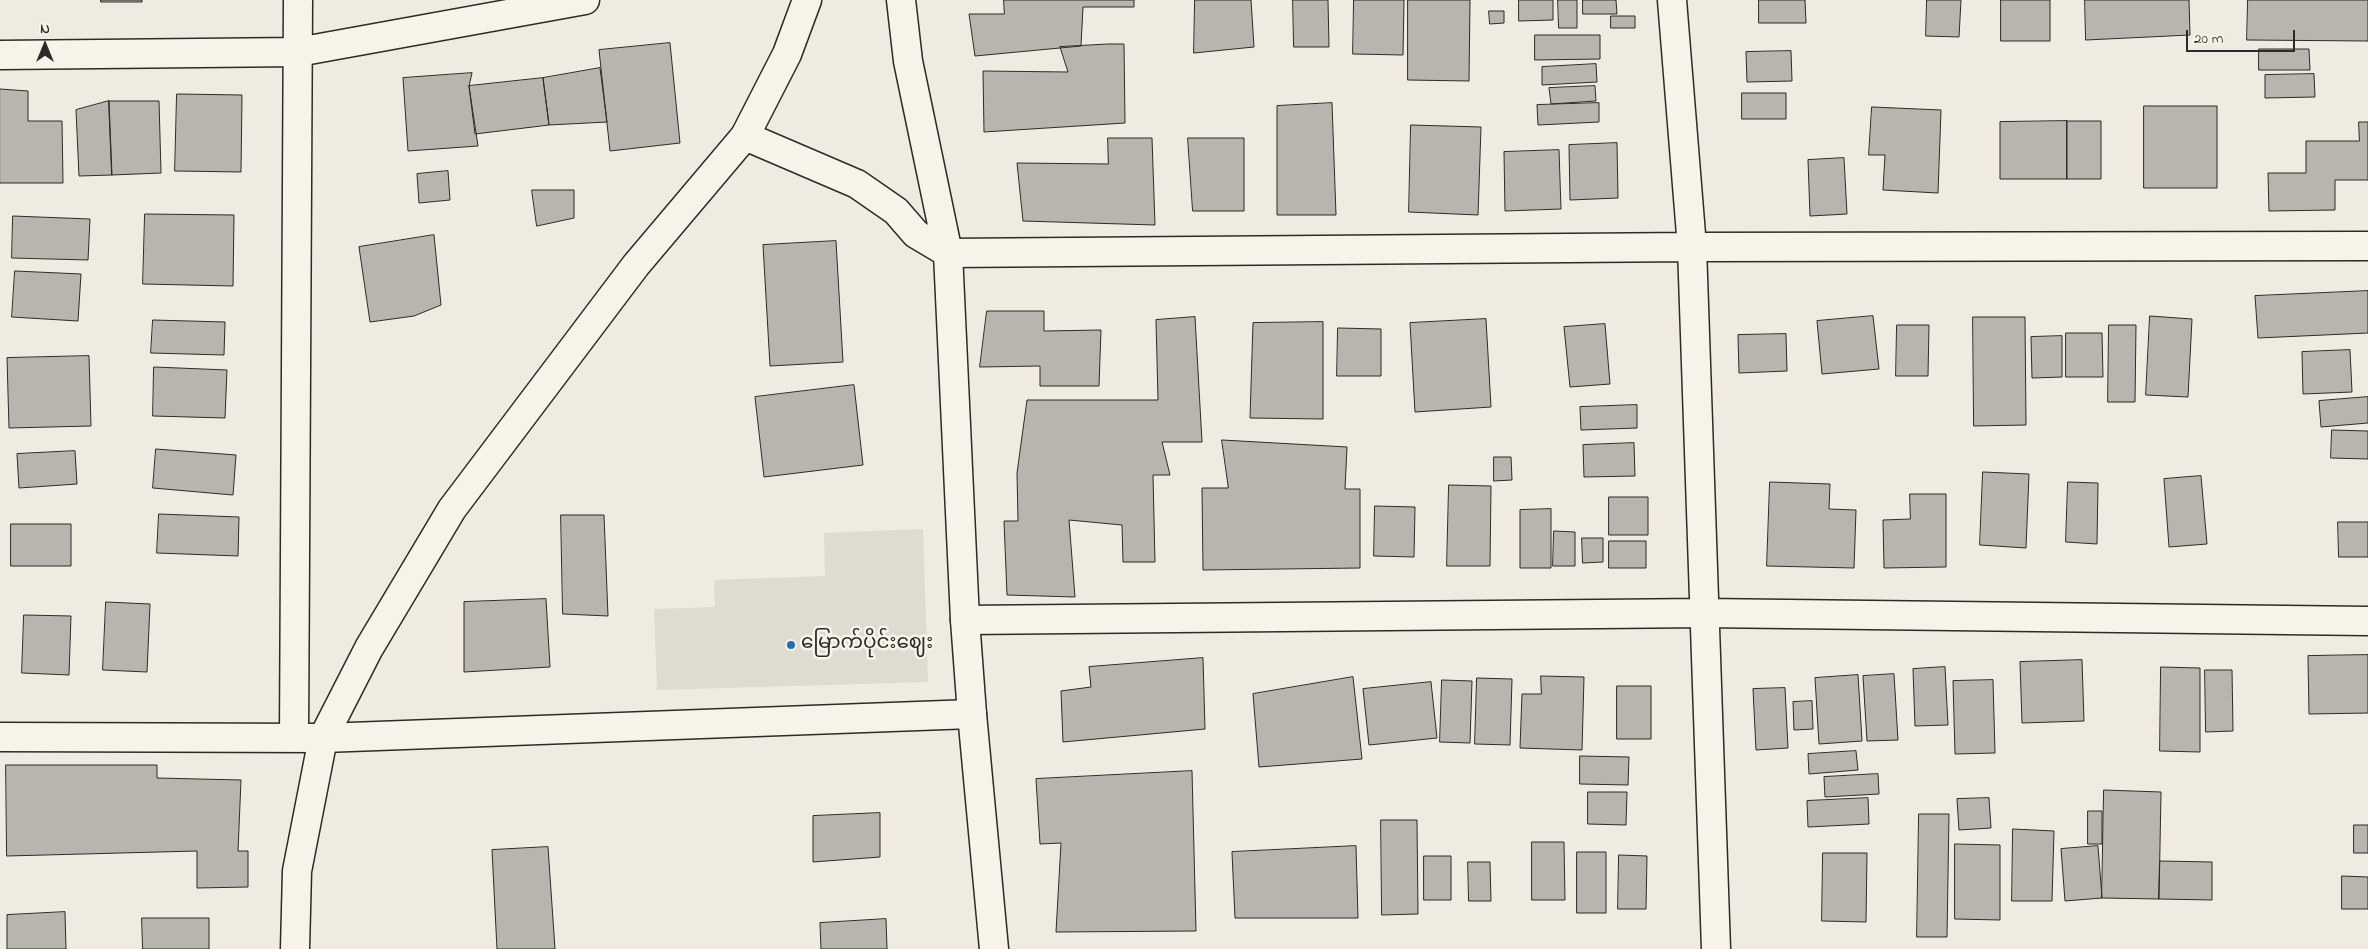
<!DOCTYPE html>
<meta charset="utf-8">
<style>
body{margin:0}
#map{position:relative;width:2368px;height:949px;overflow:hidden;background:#efebe0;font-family:"Indie Flower",sans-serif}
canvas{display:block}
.north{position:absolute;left:20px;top:20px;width:50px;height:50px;-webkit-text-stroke:4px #f7f3e8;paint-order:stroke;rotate:0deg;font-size:14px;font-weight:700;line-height:20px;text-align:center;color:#2b2b2b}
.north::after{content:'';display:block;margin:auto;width:18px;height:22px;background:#2b2b2b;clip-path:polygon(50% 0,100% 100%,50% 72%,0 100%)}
.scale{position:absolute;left:2186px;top:30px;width:109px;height:22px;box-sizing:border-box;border:2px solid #2b2b2b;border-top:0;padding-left:6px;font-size:15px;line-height:18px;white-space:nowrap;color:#2b2b2b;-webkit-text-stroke:4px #f7f3e8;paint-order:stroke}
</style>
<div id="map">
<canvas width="2368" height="949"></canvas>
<div class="north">N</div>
<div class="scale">20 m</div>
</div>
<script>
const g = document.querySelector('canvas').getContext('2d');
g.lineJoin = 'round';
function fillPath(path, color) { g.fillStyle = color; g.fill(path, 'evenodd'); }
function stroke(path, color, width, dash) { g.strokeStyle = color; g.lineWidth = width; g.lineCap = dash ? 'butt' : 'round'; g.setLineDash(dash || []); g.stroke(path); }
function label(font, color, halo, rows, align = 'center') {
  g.font = font + ' "Indie Flower","Noto Sans Myanmar",sans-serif'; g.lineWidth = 5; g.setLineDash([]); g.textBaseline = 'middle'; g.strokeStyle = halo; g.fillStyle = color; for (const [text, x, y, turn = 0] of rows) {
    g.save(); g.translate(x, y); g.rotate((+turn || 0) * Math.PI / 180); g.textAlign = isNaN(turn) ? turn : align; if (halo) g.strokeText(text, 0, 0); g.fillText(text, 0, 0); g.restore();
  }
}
fillPath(new Path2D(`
 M 923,529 L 928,682 L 657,690 L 654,609 L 715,607 L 714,580 L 825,576 L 824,533 Z`), '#dedbd1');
const building = new Path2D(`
 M 101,0 L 142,0 L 142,2 L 101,2 Z
 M 1004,0 L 1134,0 L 1134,7 L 1083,7 L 1081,46 L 975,56 L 969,14 L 1004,14 Z
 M 1195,0 L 1251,0 L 1254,47 L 1194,53 Z
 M 1293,0 L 1328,0 L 1329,47 L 1294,47 Z
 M 1354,0 L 1404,0 L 1403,55 L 1353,54 Z
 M 1408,0 L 1470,0 L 1469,81 L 1408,80 Z
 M 1519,0 L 1553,0 L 1553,20 L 1519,21 Z
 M 1558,0 L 1577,0 L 1577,28 L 1559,28 Z
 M 1583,0 L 1616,0 L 1617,14 L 1583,14 Z
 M 1759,0 L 1805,0 L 1806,23 L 1759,23 Z
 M 1927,0 L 1961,0 L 1959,37 L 1926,36 Z
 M 2001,0 L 2050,0 L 2050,41 L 2001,41 Z
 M 2085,0 L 2189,0 L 2190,35 L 2086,40 Z
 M 2248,0 L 2368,0 L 2368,41 L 2247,40 Z
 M 1489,11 L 1504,11 L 1504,23 L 1490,24 Z
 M 1611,16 L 1635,16 L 1635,28 L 1611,28 Z
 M 1535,35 L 1600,35 L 1600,59 L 1535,60 Z
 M 670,43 L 680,143 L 610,151 L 599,50 Z
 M 1108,44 L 1124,44 L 1125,123 L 984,132 L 983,71 L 1068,72 L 1060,47 Z
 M 2259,49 L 2309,49 L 2310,70 L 2259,70 Z
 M 1791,51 L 1792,81 L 1747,82 L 1746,52 Z
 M 1596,64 L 1597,82 L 1542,85 L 1542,67 Z
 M 600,68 L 607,122 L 549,125 L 543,78 Z
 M 472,73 L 469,86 L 478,146 L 408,151 L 403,78 Z
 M 2314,74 L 2315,97 L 2265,98 L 2265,75 Z
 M 543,78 L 549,125 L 475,134 L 469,86 Z
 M 1595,86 L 1596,101 L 1551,104 L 1549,88 Z
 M 0,89 L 28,91 L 28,121 L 62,121 L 63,183 L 0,183 Z
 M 1742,93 L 1786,93 L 1786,119 L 1742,119 Z
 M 177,94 L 242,95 L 241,172 L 175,171 Z
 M 109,101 L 159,101 L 161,173 L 112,175 Z
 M 109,101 L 112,175 L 79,176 L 76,110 Z
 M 1332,103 L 1336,215 L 1277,215 L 1277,106 Z
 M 1599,103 L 1599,122 L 1538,125 L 1537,105 Z
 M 2144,106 L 2217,106 L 2217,188 L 2144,188 Z
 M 1872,107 L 1941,110 L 1938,193 L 1883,190 L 1885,155 L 1869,155 Z
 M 2067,121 L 2101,121 L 2101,179 L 2067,179 Z
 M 2067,121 L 2067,179 L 2000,179 L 2000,122 Z
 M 2359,122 L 2368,122 L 2368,180 L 2335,180 L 2335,210 L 2269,211 L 2268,173 L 2306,173 L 2306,141 L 2359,141 Z
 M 1411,125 L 1481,127 L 1478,215 L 1409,212 Z
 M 1108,138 L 1152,138 L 1155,225 L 1023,221 L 1017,163 L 1108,164 Z
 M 1188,138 L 1244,138 L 1244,211 L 1193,211 Z
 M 1617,143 L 1618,198 L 1570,200 L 1569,145 Z
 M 1559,150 L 1561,209 L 1505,211 L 1504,152 Z
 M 1844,158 L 1847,214 L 1810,216 L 1808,160 Z
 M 448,171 L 450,200 L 419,203 L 417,174 Z
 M 532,190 L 574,190 L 574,218 L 537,226 Z
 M 145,214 L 234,215 L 233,286 L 143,284 Z
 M 13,216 L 90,219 L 88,260 L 12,258 Z
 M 434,235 L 441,305 L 414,316 L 370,322 L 359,247 Z
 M 836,241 L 843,362 L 770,366 L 763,245 Z
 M 15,271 L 81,274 L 78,321 L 12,317 Z
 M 2368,291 L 2368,333 L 2258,338 L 2255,296 Z
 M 987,311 L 1044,311 L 1044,331 L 1101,330 L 1099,386 L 1040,386 L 1040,366 L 980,367 Z
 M 1873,316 L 1879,369 L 1822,374 L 1817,321 Z
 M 2150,316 L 2192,319 L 2188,397 L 2146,395 Z
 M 1195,317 L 1202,442 L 1162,442 L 1170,475 L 1153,475 L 1155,562 L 1123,562 L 1122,525 L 1069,520 L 1075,597 L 1007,595 L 1004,521 L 1018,521 L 1017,473 L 1027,400 L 1158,400 L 1156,320 Z
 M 1973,317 L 2025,317 L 2026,425 L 1974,426 Z
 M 1486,319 L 1491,407 L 1415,412 L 1410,323 Z
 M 153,320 L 225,322 L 224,355 L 151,353 Z
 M 1323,322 L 1323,419 L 1250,418 L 1253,323 Z
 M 1605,324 L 1610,384 L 1570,387 L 1564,327 Z
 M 1897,325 L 1929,325 L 1928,376 L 1896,376 Z
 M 2109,325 L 2136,325 L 2135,402 L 2108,402 Z
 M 1338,328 L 1381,329 L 1381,376 L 1337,376 Z
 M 2066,333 L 2102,333 L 2103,377 L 2066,377 Z
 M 1786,334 L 1787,371 L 1739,373 L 1738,335 Z
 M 2062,336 L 2062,377 L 2032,378 L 2031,337 Z
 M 2350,350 L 2352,392 L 2303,394 L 2302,352 Z
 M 89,356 L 91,426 L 9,428 L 7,358 Z
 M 154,367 L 227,370 L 225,418 L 153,416 Z
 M 854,385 L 863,465 L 764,477 L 755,397 Z
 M 2368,397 L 2368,423 L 2321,427 L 2319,401 Z
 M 1637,405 L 1637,428 L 1581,430 L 1580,407 Z
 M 2332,430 L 2368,431 L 2368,459 L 2331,458 Z
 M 1222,440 L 1347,447 L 1345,489 L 1360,489 L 1360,568 L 1203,570 L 1202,488 L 1228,488 Z
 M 1634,443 L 1635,476 L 1584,477 L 1583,445 Z
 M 156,449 L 236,455 L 233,495 L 153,488 Z
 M 75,451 L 77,484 L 19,488 L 17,454 Z
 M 1494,457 L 1511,457 L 1512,480 L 1494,481 Z
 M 1983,472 L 2029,474 L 2026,548 L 1980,545 Z
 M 2201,476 L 2207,544 L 2169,547 L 2164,479 Z
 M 1770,482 L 1830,484 L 1829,509 L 1856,510 L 1854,568 L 1767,566 Z
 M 2068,482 L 2098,483 L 2097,544 L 2066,542 Z
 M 1449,485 L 1491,486 L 1490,566 L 1447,566 Z
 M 1910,494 L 1946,494 L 1946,567 L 1884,568 L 1883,520 L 1910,519 Z
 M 1609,497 L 1648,497 L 1648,535 L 1609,535 Z
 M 1375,506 L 1415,507 L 1414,557 L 1374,556 Z
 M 1551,509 L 1551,568 L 1520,568 L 1520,510 Z
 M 159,514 L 239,517 L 238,556 L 157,553 Z
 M 561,515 L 604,515 L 608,616 L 563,614 Z
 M 2338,522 L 2368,522 L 2368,557 L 2339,557 Z
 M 11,524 L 71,524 L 71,566 L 11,566 Z
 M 1554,531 L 1575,532 L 1575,566 L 1553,566 Z
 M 1582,538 L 1603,538 L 1603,562 L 1583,563 Z
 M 1609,541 L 1646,541 L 1646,568 L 1609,568 Z
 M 546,599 L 550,667 L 464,672 L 464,602 Z
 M 106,602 L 150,604 L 147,672 L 103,670 Z
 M 24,615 L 71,616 L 69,675 L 22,673 Z
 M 2368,655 L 2368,713 L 2309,714 L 2308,656 Z
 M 1203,658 L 1205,729 L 1063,742 L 1061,691 L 1091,687 L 1089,667 Z
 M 2082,660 L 2084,721 L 2022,723 L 2020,662 Z
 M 1945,667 L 1948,725 L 1915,726 L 1913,669 Z
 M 2161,667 L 2200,668 L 2200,752 L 2160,751 Z
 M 2205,670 L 2232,670 L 2233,731 L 2206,732 Z
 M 1894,674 L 1898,740 L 1867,741 L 1863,676 Z
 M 1858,675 L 1862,741 L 1819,744 L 1815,678 Z
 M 1541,676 L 1584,677 L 1582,750 L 1520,748 L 1522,694 L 1541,694 Z
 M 1353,677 L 1362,759 L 1259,767 L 1253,694 Z
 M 1477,678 L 1512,679 L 1510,745 L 1475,744 Z
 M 1442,680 L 1472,681 L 1470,743 L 1440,742 Z
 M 1993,680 L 1995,753 L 1955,754 L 1953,681 Z
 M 1431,682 L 1437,738 L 1369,745 L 1363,689 Z
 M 1617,686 L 1651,686 L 1651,739 L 1617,739 Z
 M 1785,688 L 1788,748 L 1756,750 L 1753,689 Z
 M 1812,701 L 1813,729 L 1794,730 L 1793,702 Z
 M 1856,751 L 1858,770 L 1809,774 L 1808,754 Z
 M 1580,756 L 1629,757 L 1628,785 L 1580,784 Z
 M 6,765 L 157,765 L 157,778 L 241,780 L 238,851 L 248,851 L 248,887 L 197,888 L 197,851 L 7,856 Z
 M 1192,771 L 1196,931 L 1056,932 L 1061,843 L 1040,844 L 1036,779 Z
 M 1878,774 L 1879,794 L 1825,797 L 1824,777 Z
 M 2104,790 L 2161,792 L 2159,899 L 2102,898 Z
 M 1588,792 L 1627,792 L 1626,825 L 1588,824 Z
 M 1868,798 L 1869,824 L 1808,827 L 1807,801 Z
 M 1989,798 L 1991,828 L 1959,830 L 1957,799 Z
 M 2088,811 L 2102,811 L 2102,844 L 2088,844 Z
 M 880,813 L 880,857 L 813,862 L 813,816 Z
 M 1919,814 L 1949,814 L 1947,937 L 1917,937 Z
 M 1381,820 L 1417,820 L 1418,914 L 1382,915 Z
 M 2354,825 L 2368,825 L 2368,853 L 2354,853 Z
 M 2013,829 L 2054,831 L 2052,901 L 2012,901 Z
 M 1532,842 L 1564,842 L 1565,900 L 1532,900 Z
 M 1955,844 L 2000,845 L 2000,920 L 1955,919 Z
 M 1356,846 L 1358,918 L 1235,918 L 1232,852 Z
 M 2098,846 L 2102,898 L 2065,901 L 2061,849 Z
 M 548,847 L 555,949 L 497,949 L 492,850 Z
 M 1577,852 L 1606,852 L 1606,913 L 1577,913 Z
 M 1823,853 L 1867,853 L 1866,922 L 1822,921 Z
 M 1619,855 L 1647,856 L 1646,909 L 1618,909 Z
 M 1424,856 L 1451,856 L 1451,900 L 1424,900 Z
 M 2160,861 L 2212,862 L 2212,900 L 2159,899 Z
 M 1468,862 L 1490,862 L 1491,901 L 1469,901 Z
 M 2342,876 L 2368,877 L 2368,909 L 2342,909 Z
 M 65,912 L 66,949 L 7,949 L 7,915 Z
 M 142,918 L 209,918 L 209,949 L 143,949 Z
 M 886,919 L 887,949 L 821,949 L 820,923 Z`);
fillPath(building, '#b8b5ae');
stroke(building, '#2b2b2b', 1);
const minor = new Path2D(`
 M 1672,0 L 1692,247 L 1716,949
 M 0,55 L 298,52 L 585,0
 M 948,253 L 1692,247 L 2368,246
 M 965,620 L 1704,613 L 2368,621
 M 0,737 L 323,738 L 972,714
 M 294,738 L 298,0`);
const major = new Path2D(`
 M 901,0 L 908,61 L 948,253
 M 745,136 L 787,54 L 807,0`);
const highway = new Path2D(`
 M 295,949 L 297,871 L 323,738 L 369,648 L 452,509 L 636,265 L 745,136 L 857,184 L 896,211 L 916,234 L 948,253 L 965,620 L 972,714 L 994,949`);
stroke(minor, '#2b2b2b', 31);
stroke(major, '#2b2b2b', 31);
stroke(highway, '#2b2b2b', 31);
stroke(minor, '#f7f3e8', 28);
stroke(major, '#f7f3e8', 28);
stroke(highway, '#f7f3e8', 28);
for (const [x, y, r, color] of [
 [791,645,5,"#1f6fb2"]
]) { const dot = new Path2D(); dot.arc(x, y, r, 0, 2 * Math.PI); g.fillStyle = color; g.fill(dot); stroke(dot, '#f7f3e8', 2); }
label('20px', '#2b2b2b', '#f7f3e8', [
 ["မြောက်ပိုင်းဈေး",801,645]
], 'left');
</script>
